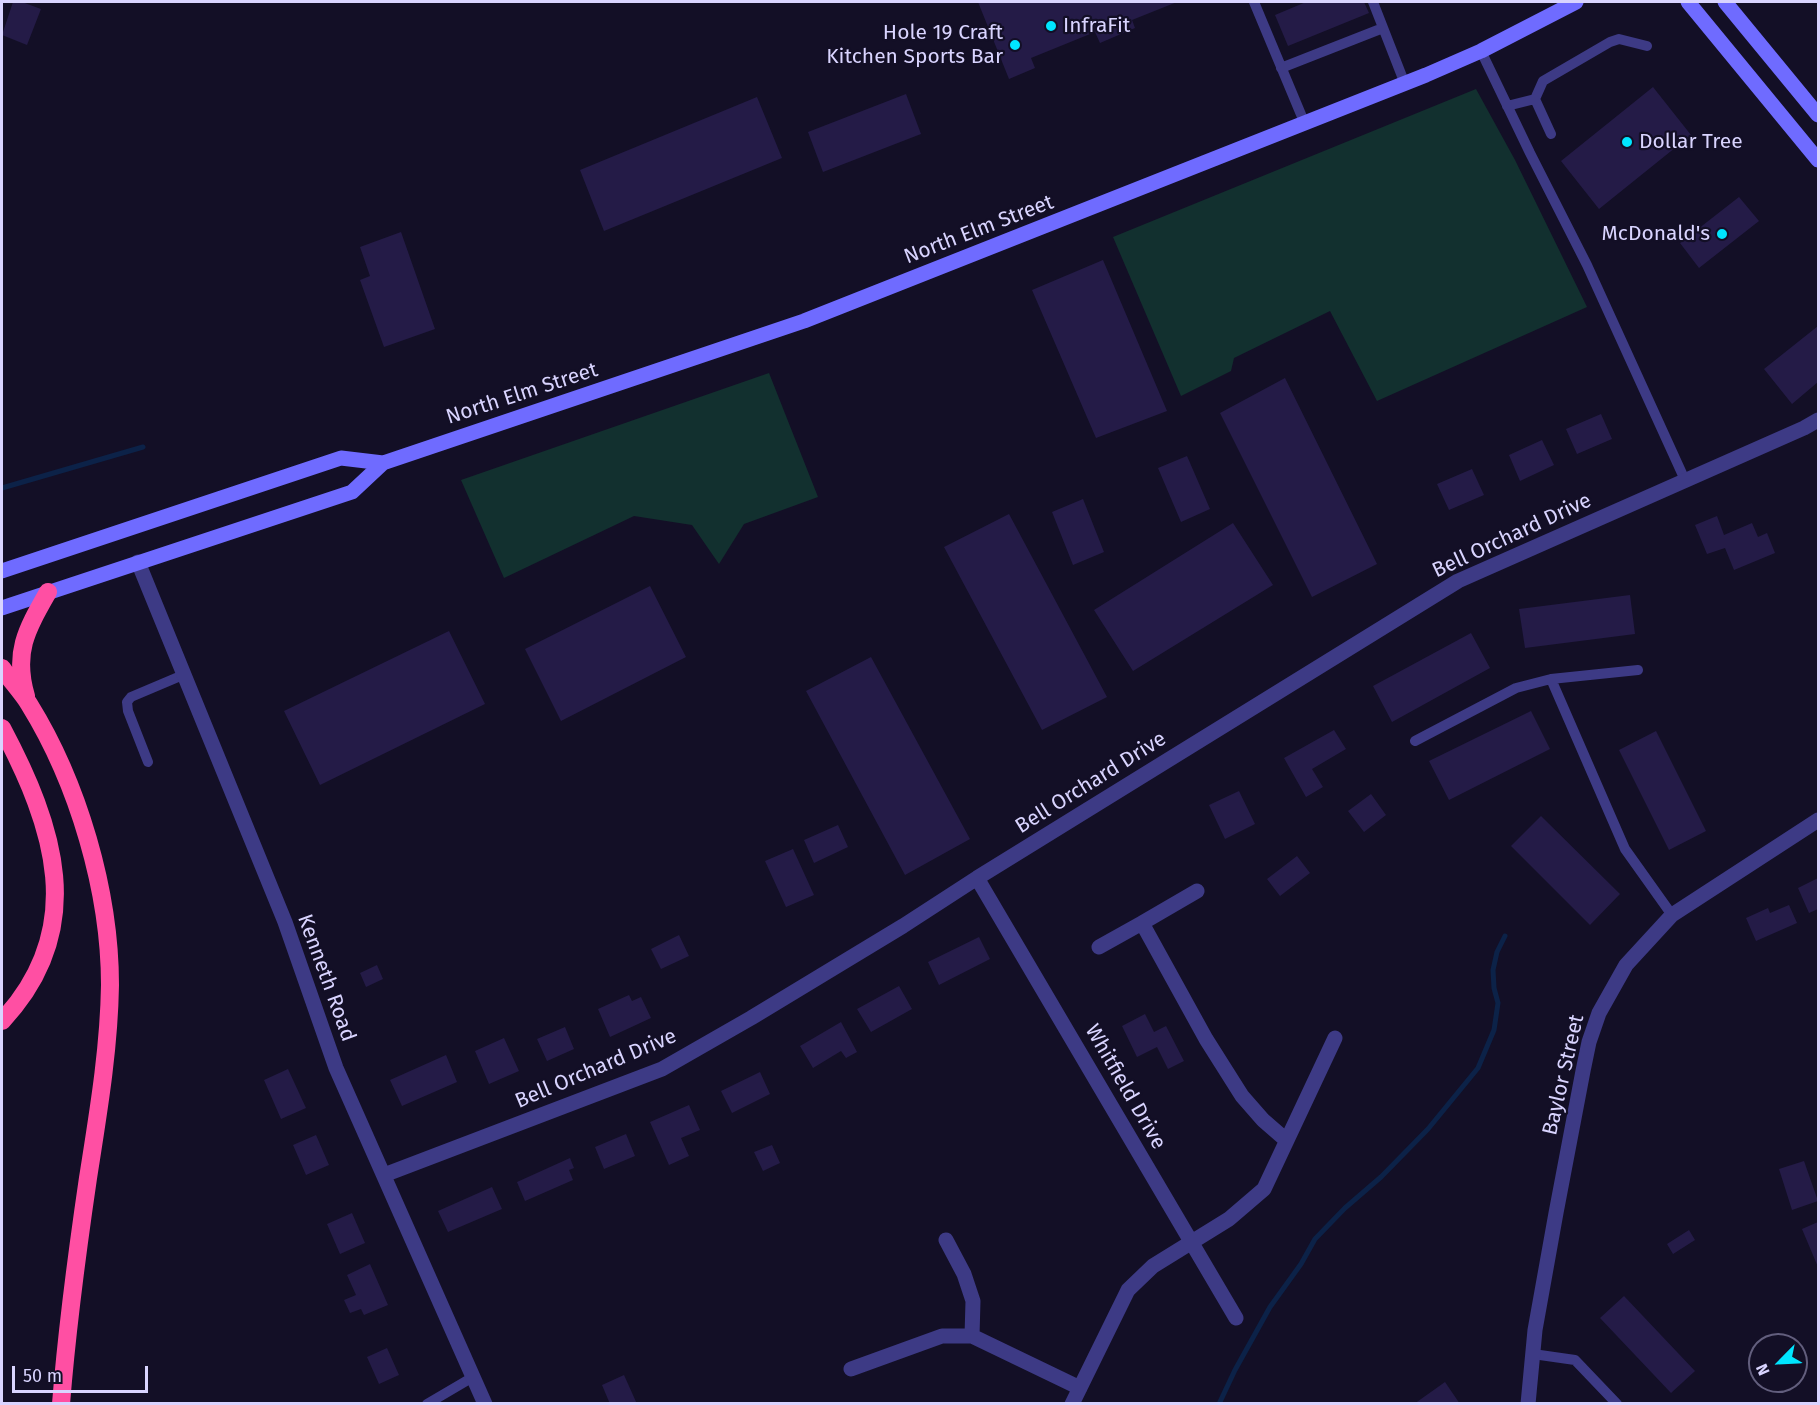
<!DOCTYPE html>
<style>
body{margin:0}
#map{position:relative;width:1820px;height:1405px;overflow:hidden;background:#130f26;font-family:"Fira Sans",sans-serif}
canvas{display:block}
.frame{position:absolute;inset:0;border:3px solid #d9d4ff;pointer-events:none}
.north{position:absolute;left:1748px;top:1333px;width:60px;height:60px;box-sizing:border-box;background:#130f26;border:2px solid #625e7d;border-radius:50%;rotate:246deg;font-size:16px;font-weight:700;line-height:24px;text-align:center;color:#d9d4ff}
.north::after{content:'';display:block;margin:auto;width:21px;height:27px;background:#00e5ff;clip-path:polygon(50% 0,100% 100%,50% 72%,0 100%)}
.scale{position:absolute;left:12px;top:1366px;width:136px;height:27px;box-sizing:border-box;border:3px solid #d9d4ff;border-top:0;padding-left:8px;font-size:18px;line-height:21px;white-space:nowrap;color:#d9d4ff;-webkit-text-stroke:4px #130f26;paint-order:stroke}
</style>
<div id="map">
<canvas width="1820" height="1405"></canvas>
<div class="frame"></div>
<div class="north">N</div>
<div class="scale">50 m</div>
</div>
<script>
const g = document.querySelector('canvas').getContext('2d');
g.lineJoin = 'round';
function fillPath(path, color) { g.fillStyle = color; g.fill(path, 'evenodd'); }
function stroke(path, color, width, dash) { g.strokeStyle = color; g.lineWidth = width; g.lineCap = dash ? 'butt' : 'round'; g.setLineDash(dash || []); g.stroke(path); }
function label(font, color, halo, rows, align = 'center') {
  g.font = font + ' "Fira Sans",sans-serif'; g.lineWidth = 4.5; g.setLineDash([]); g.textBaseline = 'middle'; g.strokeStyle = halo; g.fillStyle = color; for (const [text, x, y, turn = 0] of rows) {
    g.save(); g.translate(x, y); g.rotate((+turn || 0) * Math.PI / 180); g.textAlign = isNaN(turn) ? turn : align; if (halo) g.strokeText(text, 0, 0); g.fillText(text, 0, 0); g.restore();
  }
}
fillPath(new Path2D(`
 M 1476,89 L 1515,160 L 1587,307 L 1377,401 L 1330,311 L 1234,358 L 1231,371 L 1181,396 L 1113,237 Z
 M 769,373 L 818,497 L 744,524 L 719,564 L 692,525 L 634,516 L 504,578 L 461,480 Z`), '#12302f');
stroke(new Path2D(`
 M 2,488 L 143,447
 M 1219,1404 L 1235,1370 L 1270,1307 L 1301,1264 L 1315,1239 L 1345,1208 L 1381,1177 L 1428,1129 L 1478,1068 L 1494,1030 L 1498,1003 L 1494,988 L 1493,970 L 1497,952 L 1505,936`), '#0c2248', 5);
fillPath(new Path2D(`
 M 13,2 L 22,2 L 41,9 L 27,45 L 2,35 Z
 M 978,2 L 1177,2 L 1132,20 L 1135,28 L 1100,43 L 1095,32 L 1031,58 L 1035,68 L 1009,79 Z
 M 1306,2 L 1364,2 L 1369,13 L 1288,46 L 1275,15 Z
 M 1653,87 L 1691,135 L 1599,209 L 1561,161 Z
 M 906,94 L 921,134 L 823,172 L 808,132 Z
 M 757,97 L 782,158 L 604,231 L 580,170 Z
 M 1739,197 L 1759,221 L 1699,268 L 1680,243 Z
 M 401,232 L 435,329 L 384,347 L 360,280 L 370,276 L 360,247 Z
 M 1103,260 L 1167,411 L 1096,438 L 1032,290 Z
 M 1818,326 L 1818,382 L 1792,404 L 1764,369 Z
 M 1285,378 L 1377,564 L 1312,597 L 1220,413 Z
 M 1601,414 L 1612,439 L 1577,454 L 1566,429 Z
 M 1542,440 L 1554,465 L 1520,481 L 1509,455 Z
 M 1187,456 L 1210,509 L 1181,522 L 1158,468 Z
 M 1472,469 L 1484,495 L 1449,510 L 1437,484 Z
 M 1083,499 L 1104,552 L 1073,565 L 1052,512 Z
 M 1009,514 L 1107,697 L 1042,730 L 944,547 Z
 M 1717,516 L 1724,535 L 1752,523 L 1758,537 L 1767,533 L 1775,553 L 1734,570 L 1725,548 L 1707,554 L 1695,525 Z
 M 1233,523 L 1273,585 L 1133,671 L 1094,610 Z
 M 650,586 L 686,657 L 561,721 L 525,649 Z
 M 1630,595 L 1635,634 L 1525,648 L 1519,609 Z
 M 449,631 L 485,704 L 320,785 L 284,711 Z
 M 1471,633 L 1490,668 L 1392,722 L 1373,686 Z
 M 871,657 L 970,839 L 905,875 L 806,691 Z
 M 1531,711 L 1550,749 L 1449,800 L 1429,761 Z
 M 1334,730 L 1346,749 L 1312,769 L 1323,787 L 1306,797 L 1284,758 Z
 M 1656,731 L 1706,831 L 1669,850 L 1619,750 Z
 M 1239,791 L 1255,824 L 1225,839 L 1209,805 Z
 M 1371,794 L 1386,815 L 1364,832 L 1348,811 Z
 M 1541,816 L 1620,894 L 1590,925 L 1511,846 Z
 M 838,825 L 848,847 L 814,863 L 804,840 Z
 M 793,849 L 814,895 L 786,907 L 765,861 Z
 M 1297,856 L 1310,873 L 1280,896 L 1267,879 Z
 M 1818,878 L 1818,909 L 1809,913 L 1798,888 Z
 M 1789,905 L 1797,923 L 1756,941 L 1746,918 L 1768,908 L 1770,913 Z
 M 679,935 L 689,956 L 661,969 L 651,949 Z
 M 979,937 L 990,959 L 939,985 L 928,962 Z
 M 377,965 L 383,979 L 366,987 L 360,973 Z
 M 899,986 L 912,1009 L 871,1032 L 857,1009 Z
 M 629,995 L 632,1001 L 641,997 L 651,1018 L 610,1037 L 598,1009 Z
 M 1145,1014 L 1154,1032 L 1166,1026 L 1184,1061 L 1168,1069 L 1157,1047 L 1137,1057 L 1122,1026 Z
 M 841,1022 L 857,1052 L 846,1058 L 841,1051 L 813,1068 L 800,1046 Z
 M 565,1027 L 574,1049 L 547,1061 L 537,1039 Z
 M 504,1038 L 519,1071 L 489,1084 L 475,1051 Z
 M 446,1055 L 457,1082 L 402,1106 L 390,1080 Z
 M 288,1069 L 306,1108 L 281,1119 L 264,1080 Z
 M 760,1072 L 770,1094 L 732,1113 L 721,1091 Z
 M 689,1105 L 700,1130 L 681,1138 L 689,1156 L 669,1165 L 650,1122 Z
 M 626,1134 L 635,1156 L 604,1169 L 595,1147 Z
 M 316,1135 L 329,1165 L 306,1175 L 293,1145 Z
 M 772,1145 L 780,1163 L 763,1171 L 754,1152 Z
 M 570,1158 L 574,1168 L 569,1170 L 573,1180 L 525,1201 L 517,1182 Z
 M 1804,1161 L 1818,1201 L 1792,1210 L 1779,1169 Z
 M 492,1187 L 502,1209 L 448,1232 L 438,1211 Z
 M 352,1213 L 365,1243 L 340,1254 L 327,1224 Z
 M 1818,1222 L 1818,1267 L 1802,1229 Z
 M 1689,1230 L 1695,1240 L 1673,1254 L 1667,1244 Z
 M 370,1264 L 388,1305 L 364,1315 L 361,1309 L 350,1313 L 344,1300 L 356,1295 L 347,1275 Z
 M 1624,1296 L 1695,1371 L 1671,1393 L 1600,1318 Z
 M 387,1348 L 399,1375 L 379,1384 L 367,1357 Z
 M 624,1375 L 637,1404 L 610,1404 L 602,1385 Z
 M 1445,1382 L 1460,1404 L 1414,1404 Z`), '#241b47');
stroke(new Path2D(`
 M 1254,2 L 1305,124
 M 1373,2 L 1405,84
 M 1481,51 L 1530,153 L 1587,265 L 1685,480
 M 1281,68 L 1383,28
 M 1507,106 L 1535,99
 M 1551,134 L 1535,99 L 1543,81 L 1610,42 L 1619,39 L 1647,46
 M 1551,679 L 1638,670
 M 1415,741 L 1516,688 L 1551,679 L 1625,849 L 1672,915
 M 148,762 L 128,711 L 127,702 L 131,697 L 183,675
 M 1533,1354 L 1575,1360 L 1617,1404
 M 427,1404 L 473,1377`), '#3d3a85', 10);
stroke(new Path2D(`
 M 138,562 L 285,922 L 336,1068 L 485,1404
 M 977,878 L 1236,1318
 M 1197,891 L 1142,923 L 1206,1039 L 1242,1096 L 1263,1120 L 1286,1140
 M 1099,947 L 1142,923
 M 384,1175 L 662,1069 L 751,1018 L 903,926 L 977,878 L 1458,581 L 1804,428 L 1818,420
 M 946,1240 L 964,1274 L 973,1301 L 972,1336
 M 851,1369 L 942,1336 L 972,1336 L 1080,1388
 M 1072,1404 L 1128,1290 L 1153,1266 L 1229,1219 L 1264,1189 L 1335,1038
 M 1528,1404 L 1535,1330 L 1556,1213 L 1583,1071 L 1589,1042 L 1599,1013 L 1626,965 L 1672,915 L 1818,820`), '#3d3a85', 15);
stroke(new Path2D(`
 M 1688,2 L 1818,160
 M 1725,2 L 1818,115
 M 2,571 L 341,458 L 383,463
 M 2,608 L 352,492 L 383,463 L 804,321 L 1426,75 L 1481,51 L 1576,2`), '#6f6bff', 15);
stroke(new Path2D(`
 M 2,668 C 10,680 21,691 29,704 C 78,783 110,891 110,985 C 109,1050 98,1114 88,1178 C 77,1253 67,1328 61,1404
 M 26,696 C 13,652 27,629 48,592
 M 2,728 C 54,826 89,928 2,1021`), '#ff4fa3', 18);
for (const [x, y, r, color] of [
 [1051,26,6,"#00e5ff"],
 [1015,45,6,"#00e5ff"],
 [1627,142,6,"#00e5ff"],
 [1722,234,6,"#00e5ff"]
]) { const dot = new Path2D(); dot.arc(x, y, r, 0, 2 * Math.PI); g.fillStyle = color; g.fill(dot); stroke(dot, '#130f26', 2); }
label('21px', '#d9d4ff', '#130f26', [
 ["InfraFit",1063,26],
 ["Hole 19 Craft",1003,33,"right"],
 ["Kitchen Sports Bar",1003,57,"right"],
 ["Dollar Tree",1639,142],
 ["McDonald's",1710,234,"right"]
], 'left');
label('21px', '#d9d4ff', '#130f26', [
 ["North Elm Street",979,230,-21],
 ["North Elm Street",522,394,-18],
 ["Bell Orchard Drive",1512,536,-25],
 ["Bell Orchard Drive",1091,783,-32],
 ["Kenneth Road",326,978,70],
 ["Bell Orchard Drive",596,1069,-23],
 ["Baylor Street",1564,1075,-77],
 ["Whitfield Drive",1125,1087,60]
]);
</script>
